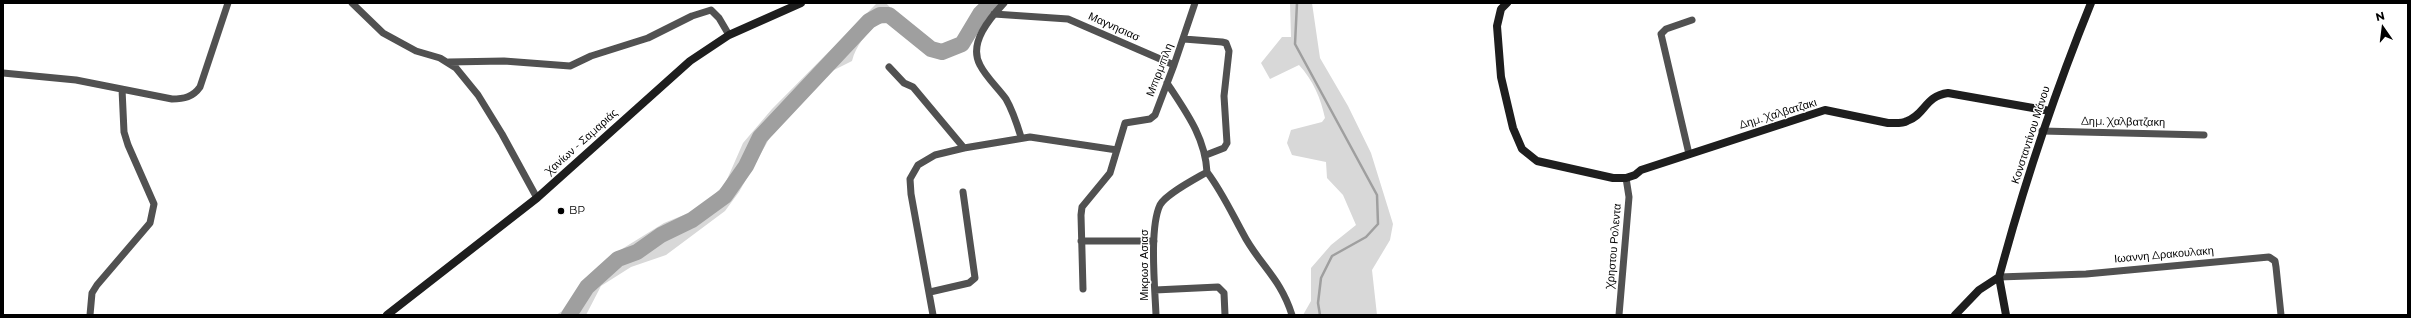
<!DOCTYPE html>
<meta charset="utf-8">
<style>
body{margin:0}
#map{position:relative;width:2411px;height:318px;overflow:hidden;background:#fff;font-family:Montserrat,sans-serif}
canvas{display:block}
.frame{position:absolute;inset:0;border:4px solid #000;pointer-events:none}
.north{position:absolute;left:2363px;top:8px;width:40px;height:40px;-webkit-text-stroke:3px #fff;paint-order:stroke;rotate:346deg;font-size:11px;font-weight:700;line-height:16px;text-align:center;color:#000}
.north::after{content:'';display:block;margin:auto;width:14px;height:18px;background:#000;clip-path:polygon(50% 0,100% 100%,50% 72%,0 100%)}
</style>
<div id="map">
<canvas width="2411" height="318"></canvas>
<div class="frame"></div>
<div class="north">N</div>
</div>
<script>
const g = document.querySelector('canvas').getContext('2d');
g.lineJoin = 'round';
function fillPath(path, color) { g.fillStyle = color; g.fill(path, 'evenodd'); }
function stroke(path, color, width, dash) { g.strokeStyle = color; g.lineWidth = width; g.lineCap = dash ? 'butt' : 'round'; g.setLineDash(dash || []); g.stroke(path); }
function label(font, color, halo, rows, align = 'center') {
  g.font = font + ' Montserrat,sans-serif'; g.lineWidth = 3; g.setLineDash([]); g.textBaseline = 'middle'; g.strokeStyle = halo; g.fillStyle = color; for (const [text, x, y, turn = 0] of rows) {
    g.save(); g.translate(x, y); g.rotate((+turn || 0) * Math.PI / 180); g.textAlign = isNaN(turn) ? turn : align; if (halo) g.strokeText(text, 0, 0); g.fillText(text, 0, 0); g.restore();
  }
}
fillPath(new Path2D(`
 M 877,3 L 886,3 L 914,33 L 908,36 L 892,23 L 878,24 C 866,34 856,45 852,61 L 830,72 L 773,132 L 739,192 L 725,211 L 666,255 L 631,267 L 601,286 L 586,315 L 556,315 L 567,308 L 582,282 L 609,257 L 664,223 L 701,208 L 725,184 L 743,143 L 772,109 Z
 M 1290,3 L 1312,3 L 1320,58 L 1348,106 L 1371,153 L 1393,224 L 1390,240 L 1372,270 L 1377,315 L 1303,315 L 1311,301 L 1311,268 L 1331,245 L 1356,225 L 1343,195 L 1327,178 L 1326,162 L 1292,155 L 1287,143 L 1291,130 L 1322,122 L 1325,118 C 1321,99 1313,80 1299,65 L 1270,79 L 1261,63 L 1282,37 L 1291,37 Z`), '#d8d8d8');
stroke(new Path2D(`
 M 1297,3 L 1295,44 L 1377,195 L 1378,224 L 1366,237 L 1332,256 L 1321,278 L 1318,303 L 1320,315`), '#9f9f9f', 2.5);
stroke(new Path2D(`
 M 569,315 L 587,287 L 618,259 L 637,252 L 661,235 L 692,220 L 725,196 L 746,166 L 760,137 L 869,21 L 880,15 L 889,15 L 931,49 L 942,52 L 962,44 L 980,14 L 991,3`), '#9f9f9f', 16);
stroke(new Path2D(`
 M 352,3 L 383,33 L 416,51 L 440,58 L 456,68 L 478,95 L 502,134 L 537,198
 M 1004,3 C 990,18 968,43 980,65 C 986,77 998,88 1006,99 C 1013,111 1017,124 1021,137
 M 994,14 L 1068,19 L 1174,65
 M 1184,39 L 1222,42 L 1226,43 L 1229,51 L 1224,96 L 1227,143 L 1224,148 L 1206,155
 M 449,62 L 504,61 L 570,66 L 591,56 L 648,38 L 692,16 L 711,10 L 719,18 L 729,35
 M 889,67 L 904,83 L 913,87 L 964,148
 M 3,73 L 76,80 L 172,99 C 184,99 193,97 200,87 L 228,3
 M 2042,131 L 2204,135
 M 1689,154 L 1661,34 L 1666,29 L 1692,20
 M 1207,172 C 1223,193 1233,216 1246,239 C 1263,268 1281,280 1292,315
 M 1081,241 L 1154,241
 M 1999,277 L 2086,274 L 2269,257 L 2275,261 L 2276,267 L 2281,315
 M 1083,289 L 1081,215 L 1082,207 L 1110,173 L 1125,123 L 1150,119 L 1155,115 L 1174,65 L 1195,3
 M 1155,290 L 1218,287 L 1224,293 L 1225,315
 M 930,292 L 969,283 L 975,278 L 963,192
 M 90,315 L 92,293 L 97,285 L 150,223 L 154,204 L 128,145 L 124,132 L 122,89
 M 933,315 L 911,194 L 910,179 L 918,165 L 935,155 L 964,148 L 1030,137 L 1117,150
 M 1156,315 C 1155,289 1149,228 1160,205 C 1166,194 1195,179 1207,172 C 1205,137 1186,112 1167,83
 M 1619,315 L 1629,197 L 1626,178`), '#515151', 7);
stroke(new Path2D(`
 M 1507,3 L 1501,9 L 1497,26 L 1501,77 L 1513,128 L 1522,149 L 1537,161 L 1613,178 L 1626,178 L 1635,175 L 1641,170 L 1825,110 L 1888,123 C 1894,123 1902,124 1907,121 C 1925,115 1925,96 1948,93 L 2050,111
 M 387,315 L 537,198 L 690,61 L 729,35 L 801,3
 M 1955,315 L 1979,290 L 1999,277
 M 2006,315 L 1999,277 L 2004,259 C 2028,172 2057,87 2091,3`), '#1e1e1e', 8);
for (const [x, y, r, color] of [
 [561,211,4,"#000"]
]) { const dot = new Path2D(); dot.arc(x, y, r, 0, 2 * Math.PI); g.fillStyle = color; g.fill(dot); stroke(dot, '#fff', 1.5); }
label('11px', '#000', '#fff', [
 ["Μαγνησιασ",1114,27,24],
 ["Μπιρμπιλη",1160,70,-69],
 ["Δημ. Χαλβατζακι",1778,114,-17],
 ["Δημ. Χαλβατζακη",2123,122,1],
 ["Κονσταντίνου Μάνου",2031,135,-72],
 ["Χανίων - Σαμαριάς",582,142,-42],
 ["Χρηστου Ρολεντα",1614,246,-85],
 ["Ιωαννη Δρακουλακη",2164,255,-5],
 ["Μικρωσ Ασιασ",1145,265,-90]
]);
label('11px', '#000', '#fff', [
 ["BP",569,211]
], 'left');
</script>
